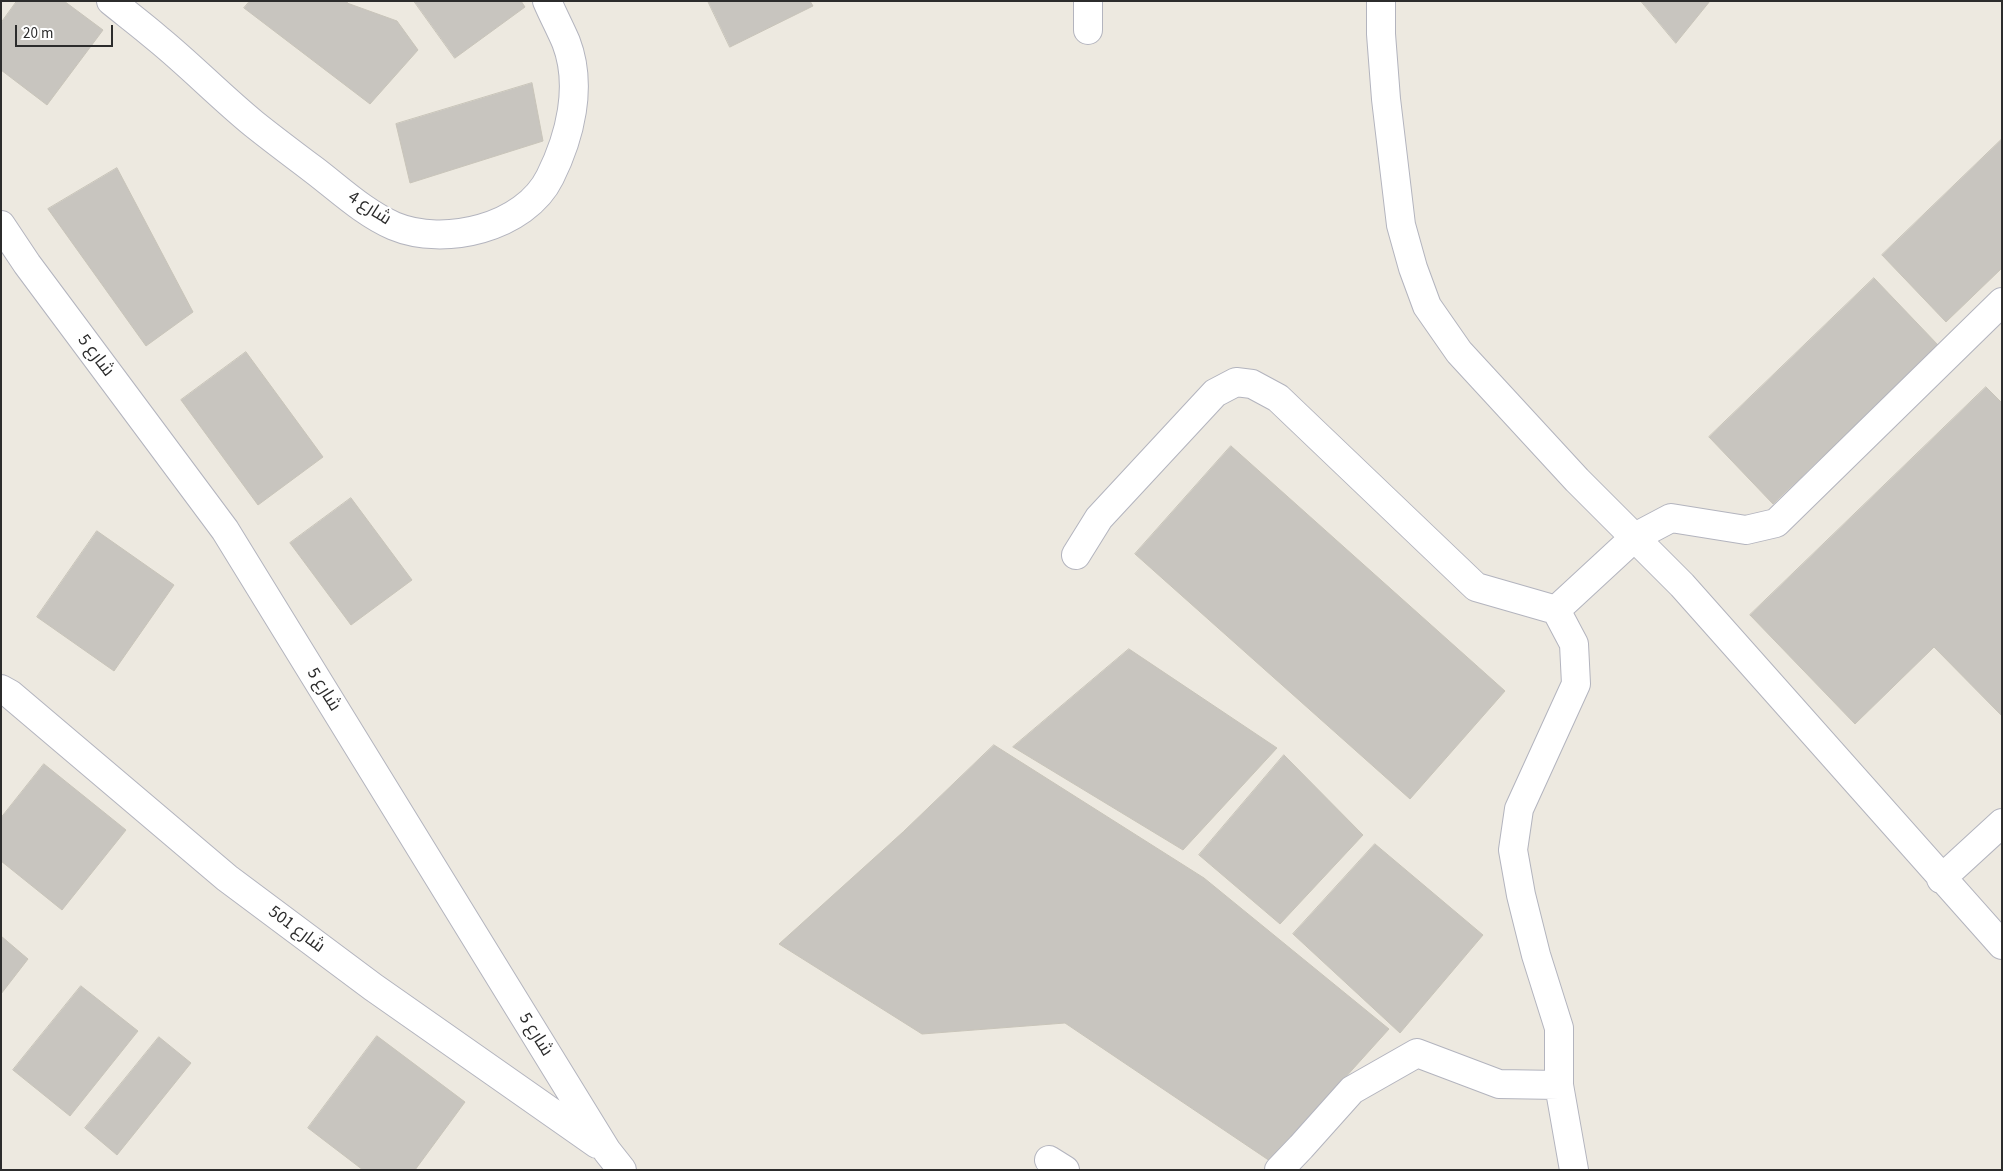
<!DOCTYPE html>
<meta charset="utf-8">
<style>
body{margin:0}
#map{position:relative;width:2003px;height:1171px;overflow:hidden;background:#ede9e0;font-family:"Source Sans 3",sans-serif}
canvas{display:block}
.frame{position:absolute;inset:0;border:2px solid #2c2c2c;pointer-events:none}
.scale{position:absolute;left:15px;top:25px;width:98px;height:22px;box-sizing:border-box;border:2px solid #2c2c2c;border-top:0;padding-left:6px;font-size:15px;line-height:18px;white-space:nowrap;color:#2c2c2c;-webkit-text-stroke:4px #fff;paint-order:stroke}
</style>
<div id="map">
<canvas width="2003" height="1171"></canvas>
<div class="frame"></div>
<div class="scale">20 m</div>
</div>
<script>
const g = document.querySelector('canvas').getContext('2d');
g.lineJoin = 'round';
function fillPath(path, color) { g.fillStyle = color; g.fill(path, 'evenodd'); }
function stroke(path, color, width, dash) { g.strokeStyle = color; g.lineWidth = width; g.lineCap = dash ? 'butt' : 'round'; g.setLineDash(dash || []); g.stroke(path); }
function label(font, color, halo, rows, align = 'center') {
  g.font = font + ' "Source Sans 3",Cairo,sans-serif'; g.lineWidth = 4.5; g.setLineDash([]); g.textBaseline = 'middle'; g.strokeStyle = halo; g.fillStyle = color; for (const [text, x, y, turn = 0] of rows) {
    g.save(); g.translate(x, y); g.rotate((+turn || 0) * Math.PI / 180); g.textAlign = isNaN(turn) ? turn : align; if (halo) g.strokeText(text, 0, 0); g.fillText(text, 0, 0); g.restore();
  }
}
const building = new Path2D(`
 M 17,1 L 64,1 L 103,30 L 47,105 L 1,70 L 1,23 Z
 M 250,1 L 348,1 L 347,3 L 397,21 L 418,50 L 370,104 L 244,8 Z
 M 414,1 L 521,1 L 525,7 L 455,58 Z
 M 708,1 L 810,1 L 813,6 L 730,47 Z
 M 1641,1 L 1710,1 L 1676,43 Z
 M 532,83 L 543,141 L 410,183 L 396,124 Z
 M 2002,139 L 2002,268 L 1946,322 L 1882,255 Z
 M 117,168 L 193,312 L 146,346 L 48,209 Z
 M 1874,278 L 1938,345 L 1773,504 L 1709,437 Z
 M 246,352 L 323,457 L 258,505 L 181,400 Z
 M 1986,387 L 2002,403 L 2002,716 L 1934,647 L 1855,724 L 1750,615 Z
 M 1231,446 L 1505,691 L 1410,799 L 1135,554 Z
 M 351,498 L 412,580 L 351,625 L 290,543 Z
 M 97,531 L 174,585 L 114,671 L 37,617 Z
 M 1129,649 L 1277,748 L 1183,850 L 1013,747 Z
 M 994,745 L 1204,878 L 1389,1029 L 1270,1161 L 1065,1023 L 922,1034 L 779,944 L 903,832 Z
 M 1284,755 L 1363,835 L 1280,924 L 1199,855 Z
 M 44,764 L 126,830 L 62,910 L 1,861 L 1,818 Z
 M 1375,844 L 1483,935 L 1400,1033 L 1293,934 Z
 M 1,936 L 28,959 L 1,994 Z
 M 81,986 L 138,1031 L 70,1116 L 13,1070 Z
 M 377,1036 L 465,1102 L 415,1170 L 363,1170 L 308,1128 Z
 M 159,1037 L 191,1063 L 117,1155 L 85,1128 Z`);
fillPath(building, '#c8c5bf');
stroke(building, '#c8c4b9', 1);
const minor = new Path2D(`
 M 111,1 C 127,14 143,26 158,39 C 191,66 221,97 254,124 C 274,140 294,155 314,170 C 339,189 364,213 394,226 C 444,247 525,228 550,177 C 570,137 583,86 566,42 C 560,28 553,15 547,1
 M 1381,1 L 1381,34 L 1386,99 L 1401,225 L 1413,268 L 1427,306 L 1459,352 L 1577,480 L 1682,585 L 2002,945
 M 1088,30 L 1088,1
 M 1,225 L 27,264 L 225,530 L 607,1151 L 622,1170
 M 1076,555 L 1099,518 L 1215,393 L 1236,382 L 1252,384 L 1278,398 L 1476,587 L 1556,610 L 1635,537 L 1671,518 L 1746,530 L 1776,523 L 2002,302
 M 1,689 L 10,694 L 227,878 L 373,987 L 597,1144
 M 1941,879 L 2002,823
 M 1559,1085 L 1574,1170
 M 1049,1160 L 1065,1170
 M 1279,1170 L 1301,1147 L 1352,1090 L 1417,1053 L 1499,1084 L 1559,1085 L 1559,1028 L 1536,955 L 1521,895 L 1513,850 L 1519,809 L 1576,684 L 1574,644 L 1556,610`);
stroke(minor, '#b3b4be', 30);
stroke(minor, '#fff', 28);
label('18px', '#2c2c2c', '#fff', [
 ["شارع 4",369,209,33],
 ["شارع 5",95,356,53],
 ["شارع 5",323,690,58],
 ["شارع 501",296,930,37],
 ["شارع 5",535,1035,58]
]);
</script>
